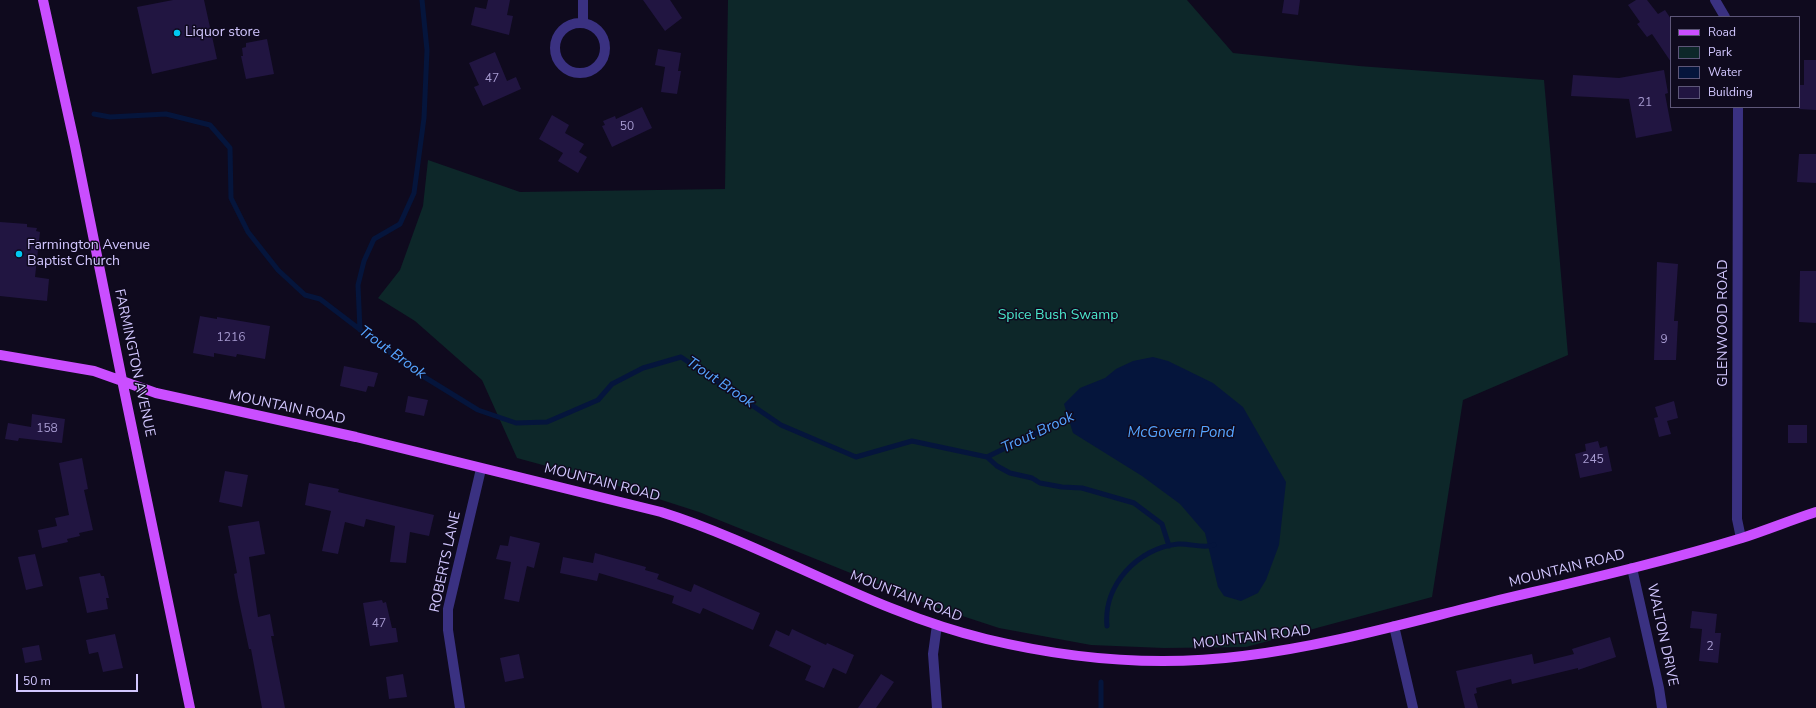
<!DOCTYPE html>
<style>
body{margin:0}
#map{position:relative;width:1816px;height:708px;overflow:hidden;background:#0f0a1e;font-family:"Nunito Sans",sans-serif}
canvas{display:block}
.legend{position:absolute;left:1670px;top:16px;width:130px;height:92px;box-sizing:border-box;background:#0f0a1e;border:1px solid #5d5678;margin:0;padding:5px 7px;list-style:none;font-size:12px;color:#d2c7ff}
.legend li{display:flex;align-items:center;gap:8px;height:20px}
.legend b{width:20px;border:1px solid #5d5678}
.scale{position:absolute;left:16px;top:674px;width:122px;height:18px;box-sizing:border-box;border:2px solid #d2c7ff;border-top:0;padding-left:5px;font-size:12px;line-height:14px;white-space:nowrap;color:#d2c7ff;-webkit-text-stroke:3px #0f0a1e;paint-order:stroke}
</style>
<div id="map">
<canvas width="1816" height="708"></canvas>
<ul class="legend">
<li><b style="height:5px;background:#ca4eff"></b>Road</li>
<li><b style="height:11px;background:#0d2729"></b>Park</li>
<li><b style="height:11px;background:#05153c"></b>Water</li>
<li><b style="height:11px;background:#211541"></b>Building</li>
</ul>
<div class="scale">50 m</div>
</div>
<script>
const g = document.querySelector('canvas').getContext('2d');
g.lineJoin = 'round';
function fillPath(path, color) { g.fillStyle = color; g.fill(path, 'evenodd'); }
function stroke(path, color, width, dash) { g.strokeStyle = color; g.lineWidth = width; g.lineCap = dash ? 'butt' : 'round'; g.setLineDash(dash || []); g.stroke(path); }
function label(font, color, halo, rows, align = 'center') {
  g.font = font + ' "Nunito Sans",sans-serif'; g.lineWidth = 3; g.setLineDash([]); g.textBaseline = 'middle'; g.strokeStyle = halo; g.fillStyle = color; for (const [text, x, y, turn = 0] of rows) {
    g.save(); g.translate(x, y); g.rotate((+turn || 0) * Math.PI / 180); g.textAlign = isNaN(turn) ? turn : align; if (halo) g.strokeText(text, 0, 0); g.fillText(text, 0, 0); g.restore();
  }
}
fillPath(new Path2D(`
 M 728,0 L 1187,0 L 1233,53 L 1359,66 L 1544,80 L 1568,355 L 1463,400 L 1432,597 L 1246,647 L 1164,648 L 1091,645 L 999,628 L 935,607 L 699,512 L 609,483 L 517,458 L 482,380 L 415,321 L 378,298 L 400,270 L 423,206 L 428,160 L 520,192 L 725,189 Z`), '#0d2729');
fillPath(new Path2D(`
 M 1153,357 L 1168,361 L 1213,383 L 1243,407 L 1286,482 L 1279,545 L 1266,580 L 1258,593 L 1241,601 L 1224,596 L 1218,587 L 1205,533 L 1180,504 L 1142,476 L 1073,433 L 1064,404 L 1080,388 L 1105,378 L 1116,369 L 1133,361 Z`), '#05153c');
stroke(new Path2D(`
 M 94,114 L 110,117 L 166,114 L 210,125 L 230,148 L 231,198 L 248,232 L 278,270 L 305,295 L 320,299 L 413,370 L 478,410 L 516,423 L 547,422 L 598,400 L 612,384 L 643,368 L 681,357 L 781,425 L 856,457 L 912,441 L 987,457 L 1073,415
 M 360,330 L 358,285 L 364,261 L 374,239 L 400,224 L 414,193 L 424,118 L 427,50 L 422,0
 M 987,457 L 997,466 L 1010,473 L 1032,478 L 1040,483 L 1062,487 L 1082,488 L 1134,503 L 1162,524 L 1169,546
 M 1107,626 C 1103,585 1138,548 1178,544 C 1190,543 1202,549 1214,545
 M 1101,682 L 1101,708`), '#05153c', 5);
fillPath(new Path2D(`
 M 173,0 L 204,0 L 217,59 L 152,74 L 137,7 Z
 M 488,0 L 510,0 L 507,15 L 513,16 L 509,35 L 471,25 L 475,7 L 486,9 Z
 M 643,0 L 670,0 L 682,18 L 665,31 Z
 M 1284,0 L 1300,0 L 1298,15 L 1282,13 Z
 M 1636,0 L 1647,0 L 1658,14 L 1665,10 L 1671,19 L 1671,62 L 1652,34 L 1647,37 L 1637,24 L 1640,22 L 1628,5 Z
 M 267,39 L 274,74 L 246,79 L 241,56 L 243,56 L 242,48 L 246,47 L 246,43 Z
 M 658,49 L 681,53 L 678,71 L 681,71 L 677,94 L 661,92 L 665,67 L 655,65 Z
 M 495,52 L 507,81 L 516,77 L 521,89 L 483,106 L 474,87 L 479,85 L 469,63 Z
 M 1804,60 L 1816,60 L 1816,110 L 1799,109 L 1799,85 L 1804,85 Z
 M 1664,70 L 1668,93 L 1665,94 L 1672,131 L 1636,138 L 1629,99 L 1571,96 L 1573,75 L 1619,78 Z
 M 642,107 L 652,128 L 612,147 L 602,126 L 605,125 L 603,121 L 615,116 L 616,119 Z
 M 552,115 L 569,125 L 565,133 L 584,144 L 579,152 L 587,157 L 578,173 L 558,161 L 563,153 L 539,139 Z
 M 1799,154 L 1816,154 L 1816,183 L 1797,182 Z
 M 0,222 L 27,224 L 27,227 L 37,228 L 36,231 L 40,232 L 35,277 L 49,279 L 47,301 L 0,296 Z
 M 1657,262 L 1678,264 L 1674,321 L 1678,321 L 1676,360 L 1654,360 Z
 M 1800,271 L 1816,271 L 1816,323 L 1799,322 Z
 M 200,316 L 217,319 L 217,317 L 270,326 L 265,359 L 237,354 L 236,357 L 214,353 L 214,357 L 193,353 Z
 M 344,366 L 378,373 L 374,387 L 368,386 L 366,392 L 340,386 Z
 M 408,396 L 428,400 L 424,416 L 405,412 Z
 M 1674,401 L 1678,418 L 1667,421 L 1671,434 L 1659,437 L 1654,418 L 1658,417 L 1655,407 Z
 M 32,414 L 65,419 L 62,443 L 19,438 L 18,441 L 5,439 L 8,423 L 31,427 Z
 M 1788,425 L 1807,425 L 1807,443 L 1788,443 Z
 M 1598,441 L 1600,448 L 1607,446 L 1612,471 L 1580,478 L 1575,454 L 1586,451 L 1585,444 Z
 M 82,458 L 88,489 L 84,490 L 93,530 L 79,533 L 80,536 L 67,539 L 68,542 L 42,548 L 38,530 L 57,526 L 55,518 L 69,515 L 59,463 Z
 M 225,471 L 248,475 L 242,507 L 219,502 Z
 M 309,483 L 339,489 L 338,492 L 434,515 L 429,536 L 410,532 L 406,563 L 390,562 L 395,526 L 366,519 L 364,527 L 345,522 L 338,554 L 322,551 L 331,511 L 305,505 Z
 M 259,521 L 265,554 L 249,557 L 258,617 L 270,614 L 274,636 L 271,636 L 285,708 L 262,708 L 251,649 L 249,649 L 238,597 L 234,574 L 237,573 L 228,526 Z
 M 510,536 L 540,543 L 534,568 L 527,566 L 519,602 L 504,599 L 511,562 L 496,559 L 500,545 L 508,546 Z
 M 595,553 L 646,567 L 645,570 L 659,574 L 657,579 L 691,592 L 694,584 L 760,613 L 753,630 L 703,608 L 700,614 L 672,603 L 674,596 L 636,584 L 599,573 L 597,581 L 560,573 L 563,557 L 593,563 Z
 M 35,554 L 43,586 L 26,590 L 18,557 Z
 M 100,573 L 101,576 L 104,576 L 109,598 L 106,598 L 108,609 L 87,613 L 79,577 Z
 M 382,600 L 383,603 L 386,602 L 392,628 L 396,628 L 398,642 L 370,646 L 363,603 Z
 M 1692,611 L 1717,614 L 1715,633 L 1721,633 L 1718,663 L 1699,661 L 1702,629 L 1690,628 Z
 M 792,629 L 826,645 L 827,643 L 854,655 L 846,674 L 833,668 L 824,688 L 805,680 L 811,666 L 769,646 L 776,630 L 789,636 Z
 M 115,634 L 123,668 L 103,672 L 98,652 L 89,654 L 86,640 Z
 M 1610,637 L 1616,657 L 1578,670 L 1578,668 L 1512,684 L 1511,679 L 1476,688 L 1477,693 L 1474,694 L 1478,708 L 1465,708 L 1456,671 L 1532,654 L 1534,664 L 1574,654 L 1572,649 Z
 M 39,645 L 42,660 L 25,663 L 22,648 Z
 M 519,654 L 524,678 L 505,682 L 500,658 Z
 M 403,674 L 407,697 L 389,699 L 386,677 Z
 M 881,674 L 894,682 L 876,708 L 858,708 Z`), '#211541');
stroke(new Path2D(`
 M 1715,0 L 1725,17
 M555 48a25 25 0 1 1 50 0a25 25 0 1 1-50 0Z
 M 583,23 L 583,0
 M 1738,107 L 1737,519 L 1741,538
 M 1632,568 L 1659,688 L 1662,708
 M 1394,626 L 1413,708
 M 460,708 L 448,630 L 448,609 L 481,469
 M 937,708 L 933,654 L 937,625`), '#3a3181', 10);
stroke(new Path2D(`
 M 43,0 L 75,146 L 122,380 L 190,708
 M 0,355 L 94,371 L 156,393 L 356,437 L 661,512 C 772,547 872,612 986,639 C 1069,659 1158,667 1243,656 C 1327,646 1409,622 1491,602 C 1575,582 1660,563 1742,538 C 1767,530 1791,520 1816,512`), '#ca4eff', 10);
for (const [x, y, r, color] of [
 [177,33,4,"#00c8f2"],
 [19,254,4,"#00c8f2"]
]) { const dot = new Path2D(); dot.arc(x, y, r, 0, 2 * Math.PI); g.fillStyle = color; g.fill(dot); stroke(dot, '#0f0a1e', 1.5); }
label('12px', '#a69ad0', null, [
 ["47",492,79],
 ["21",1645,103],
 ["50",627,127],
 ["1216",231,338],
 ["9",1664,340],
 ["158",47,429],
 ["245",1593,460],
 ["47",379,624],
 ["2",1710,647]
]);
label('14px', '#d2c7ff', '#0f0a1e', [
 ["Liquor store",185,33],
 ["Farmington Avenue",27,246],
 ["Baptist Church",27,262]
], 'left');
label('14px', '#4be8cc', '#0f0a1e', [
 ["Spice Bush Swamp",1058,316]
]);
label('14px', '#d2c7ff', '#0f0a1e', [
 ["GLENWOOD ROAD",1724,323,-90],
 ["FARMINGTON AVENUE",134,363,78],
 ["MOUNTAIN ROAD",287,408,12],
 ["MOUNTAIN ROAD",602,483,14],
 ["ROBERTS LANE",446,562,-78],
 ["MOUNTAIN ROAD",1567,569,-14],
 ["MOUNTAIN ROAD",906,597,21],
 ["WALTON DRIVE",1662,635,78],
 ["MOUNTAIN ROAD",1252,638,-7]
]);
label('italic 15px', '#55a4ff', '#0f0a1e', [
 ["Trout Brook",392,353,36],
 ["Trout Brook",720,383,34],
 ["Trout Brook",1038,433,-25],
 ["McGovern Pond",1181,433]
]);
</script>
